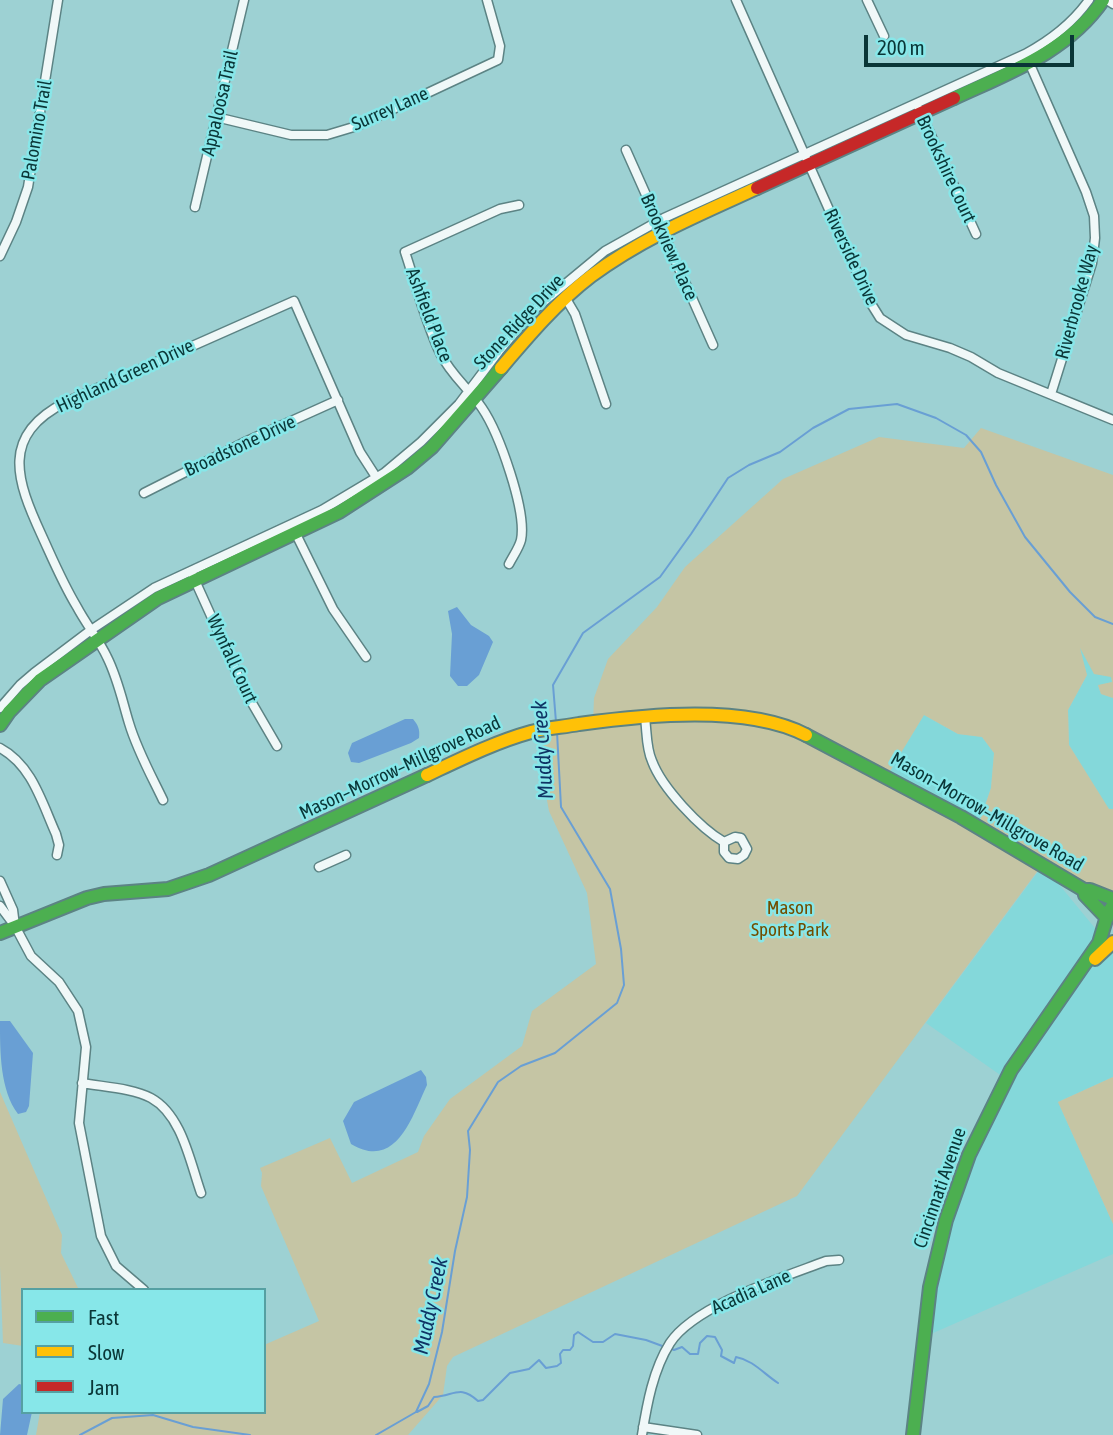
<!DOCTYPE html>
<meta charset="utf-8">
<style>
body{margin:0}
#map{position:relative;width:1113px;height:1435px;overflow:hidden;background:#9dd1d3;font-family:"Asap Condensed",sans-serif}
canvas{display:block}
.legend{position:absolute;left:21px;top:1288px;width:245px;height:126px;box-sizing:border-box;background:#87e7e9;border:2px solid #55a0a2;margin:0;padding:9px 12px;list-style:none;font-size:21px;color:#0a3637}
.legend li{display:flex;align-items:center;gap:14px;height:35px}
.legend b{width:35px;border:2px solid #55a0a2}
.scale{position:absolute;left:864px;top:35px;width:210px;height:32px;box-sizing:border-box;border:4px solid #0a3637;border-top:0;padding-left:9px;font-size:21px;line-height:24px;white-space:nowrap;color:#0a3637;-webkit-text-stroke:5px #87e7e9;paint-order:stroke}
</style>
<div id="map">
<canvas width="1113" height="1435"></canvas>
<ul class="legend">
<li><b style="height:9px;background:#4caf50"></b>Fast</li>
<li><b style="height:9px;background:#ffc107"></b>Slow</li>
<li><b style="height:9px;background:#c62828"></b>Jam</li>
</ul>
<div class="scale">200 m</div>
</div>
<script>
const g = document.querySelector('canvas').getContext('2d');
g.lineJoin = 'round';
function fillPath(path, color) { g.fillStyle = color; g.fill(path, 'evenodd'); }
function stroke(path, color, width, dash) { g.strokeStyle = color; g.lineWidth = width; g.lineCap = dash ? 'butt' : 'round'; g.setLineDash(dash || []); g.stroke(path); }
function label(font, color, halo, rows, align = 'center') {
  g.font = font + ' "Asap Condensed",sans-serif'; g.lineWidth = 5; g.setLineDash([]); g.textBaseline = 'middle'; g.strokeStyle = halo; g.fillStyle = color; for (const [text, x, y, turn = 0] of rows) {
    g.save(); g.translate(x, y); g.rotate((+turn || 0) * Math.PI / 180); g.textAlign = isNaN(turn) ? turn : align; if (halo) g.strokeText(text, 0, 0); g.fillText(text, 0, 0); g.restore();
  }
}
fillPath(new Path2D(`
 M 1078,644 L 1111,677 L 1112,682 L 1098,686 L 1101,694 L 1113,698 L 1113,809 L 1109,810 L 1069,745 L 1068,710 L 1087,675 Z
 M 924,715 L 958,734 L 982,737 L 994,753 L 991,788 L 978,826 L 886,776 Z
 M 1043,865 L 1099,933 L 1054,1007 L 1109,946 L 1113,951 L 1113,1077 L 1058,1102 L 1113,1224 L 1113,1254 L 924,1337 L 946,1220 L 1006,1079 L 926,1023 Z`), '#84d8da');
fillPath(new Path2D(`
 M 981,428 L 1113,475 L 1113,698 L 1101,694 L 1098,685 L 1112,682 L 1111,677 L 1094,674 L 1080,648 L 1087,675 L 1068,710 L 1069,745 L 1109,809 L 1113,809 L 1113,895 L 1084,886 L 1055,866 L 1042,865 L 797,1196 L 453,1357 L 447,1366 L 443,1395 L 408,1435 L 36,1435 L 40,1412 L 264,1412 L 264,1345 L 319,1321 L 261,1186 L 262,1173 L 260,1168 L 330,1138 L 352,1183 L 418,1152 L 424,1136 L 450,1099 L 522,1046 L 532,1011 L 596,964 L 587,893 L 549,811 L 534,731 L 593,722 L 594,698 L 608,659 L 657,607 L 685,567 L 783,479 L 879,437 L 964,448 ZM 924,715 L 958,734 L 982,737 L 994,753 L 991,788 L 978,826 L 887,776 Z
 M 1113,1077 L 1113,1224 L 1058,1102 Z
 M 0,1092 L 62,1235 L 61,1253 L 79,1290 L 23,1290 L 23,1346 L 3,1343 L 0,1266 Z`), '#c5c5a4');
fillPath(new Path2D(`
 M 457,607 L 471,625 L 489,636 L 493,642 L 479,675 L 467,686 L 458,686 L 450,676 L 452,634 L 448,611 Z
 M 405,719 L 413,719 C 418,725 420,729 419,738 L 411,743 L 359,763 L 351,762 L 348,753 L 352,743 Z
 M 0,1021 L 10,1021 L 33,1053 L 29,1106 L 26,1112 L 18,1114 C 0,1090 0,1052 0,1021 Z
 M 421,1070 L 426,1077 L 427,1085 C 412,1117 396,1171 351,1144 L 343,1121 L 354,1102 Z
 M 19,1384 L 23,1385 L 23,1412 L 32,1412 L 27,1435 L 0,1435 L 3,1399 Z`), '#699fd4');
stroke(new Path2D(`
 M 556,722 L 553,685 L 583,633 L 660,577 L 691,534 L 728,478 L 749,465 L 780,452 L 813,428 L 849,409 L 897,404 L 936,418 L 966,435 L 981,452 L 996,485 L 1025,537 L 1070,592 L 1095,617 L 1113,624
 M 670,1348 L 674,1350 L 682,1347 L 690,1354 L 698,1354 L 700,1343 L 707,1336 L 715,1337 L 722,1350 L 721,1356 L 734,1363 L 736,1357 C 753,1360 764,1374 778,1383
 M 417,1412 L 428,1406 L 434,1397 C 454,1396 460,1384 478,1401 L 483,1400 L 510,1373 L 529,1369 L 539,1360 L 546,1368 L 557,1366 L 561,1363 L 560,1354 L 563,1350 L 570,1350 L 573,1346 L 574,1335 L 578,1332 L 593,1342 L 603,1342 L 615,1334 L 646,1340 L 665,1347
 M 80,1435 L 112,1418 L 153,1415 L 193,1427 L 250,1435
 M 376,1435 L 416,1412 L 429,1384 L 442,1332 L 455,1251 L 467,1197 L 470,1150 L 468,1131 L 498,1082 L 521,1066 L 555,1053 L 617,1003 L 624,985 L 621,949 L 610,889 L 561,807 L 557,732`), '#699fd4', 2);
const street = new Path2D(`
 M 736,0 L 870,302 L 880,318 L 906,335 L 950,348 L 971,357 L 998,373 L 1113,420
 M 867,0 L 884,36
 M 1107,0 L 1113,4
 M 1028,60 L 1086,192 L 1094,216 L 1095,238 L 1092,263 L 1051,394
 M 919,109 L 976,234
 M 216,117 L 291,135 L 327,135 L 357,126 L 498,60 L 500,46 L 487,0
 M 626,150 L 713,345
 M 195,207 L 244,0
 M 0,256 L 16,222 L 28,187 L 58,0
 M 565,297 L 575,314 L 606,404
 M 144,493 L 247,441 L 338,400
 M 294,530 L 333,609 L 366,657
 M 509,564 C 513,556 519,548 521,540 C 527,511 499,433 482,408 C 469,389 451,375 440,353 C 425,321 416,285 405,252 L 500,209 L 519,205
 M 193,576 L 245,691 L 277,746
 M 0,708 L 20,685 L 34,673 L 91,630 L 154,588 L 322,510 L 384,473 L 421,442 L 459,404 L 499,351 L 535,309 L 605,251 L 664,218 L 1025,54 C 1051,40 1072,24 1089,0
 M 645,718 C 647,732 646,748 652,761 C 662,788 700,828 724,842 L 724,852 L 729,858 L 738,859 L 744,855 L 747,849 L 741,838 L 735,837 L 724,842
 M 0,748 C 32,765 42,803 56,834 L 59,845 L 57,855
 M 163,800 C 151,775 137,750 129,723 C 122,700 118,679 107,657 C 99,640 86,624 77,607 C 63,584 53,560 42,536 C 16,480 0,435 66,402 L 294,301 L 360,452 L 378,480
 M 319,867 L 346,855
 M 0,881 L 13,910 L 15,926
 M 0,906 L 15,926 L 31,956 L 59,982 L 78,1011 L 86,1047 L 79,1123 L 101,1236 L 116,1266 L 144,1290
 M 82,1083 C 104,1087 132,1088 151,1098 C 182,1115 190,1162 201,1193
 M 643,1427 L 697,1435
 M 642,1435 C 647,1404 653,1370 670,1343 C 695,1305 784,1277 826,1261 L 839,1260`);
const fast = new Path2D(`
 M 954,98 C 1010,72 1067,52 1103,0
 M 0,725 L 9,712 L 40,680 L 158,598 L 339,512 L 407,468 L 432,447 L 501,368
 M 806,735 L 961,817 L 1084,890 L 1090,890 L 1113,899
 M 1084,890 L 1085,895 L 1107,918
 M 0,933 L 87,898 L 104,894 L 168,889 L 209,875 L 427,775
 M 913,1435 L 930,1287 L 946,1220 L 969,1155 L 1011,1070 L 1099,943 L 1108,913 L 1113,905`);
const slow = new Path2D(`
 M 501,368 C 529,335 557,302 591,276 C 642,238 700,214 757,188
 M 427,775 C 461,759 495,742 531,732 C 546,728 563,727 579,724 C 645,715 746,704 806,735
 M 1095,959 L 1113,942`);
const jam = new Path2D(`
 M 757,188 L 954,98`);
stroke(street, '#5c8384', 11);
stroke(fast, '#5c8384', 16);
stroke(slow, '#5c8384', 16);
stroke(jam, '#5c8384', 16);
stroke(street, '#f0f8f8', 8);
stroke(fast, '#4caf50', 12);
stroke(slow, '#ffc107', 12);
stroke(jam, '#c62828', 12);
label('19px', '#0a3637', '#87e7e9', [
 ["Appaloosa Trail",220,103,-77],
 ["Surrey Lane",390,109,-24],
 ["Palomino Trail",37,130,-80],
 ["Brookshire Court",946,169,65],
 ["Brookview Place",669,247,66],
 ["Riverside Drive",851,257,65],
 ["Riverbrooke Way",1077,302,-75],
 ["Ashfield Place",429,315,69],
 ["Stone Ridge Drive",519,322,-47],
 ["Highland Green Drive",125,376,-25],
 ["Broadstone Drive",240,446,-25],
 ["Wynfall Court",232,659,65],
 ["Mason–Morrow–Millgrove Road",400,768,-25],
 ["Mason–Morrow–Millgrove Road",987,812,30],
 ["Cincinnati Avenue",940,1188,-71],
 ["Acadia Lane",751,1292,-24]
]);
label('19px', '#724d00', '#87e7e9', [
 ["Mason",790,908],
 ["Sports Park",790,930]
]);
label('italic 21px', '#0f3464', '#87e7e9', [
 ["Muddy Creek",543,750,-94],
 ["Muddy Creek",431,1306,-78]
]);
</script>
